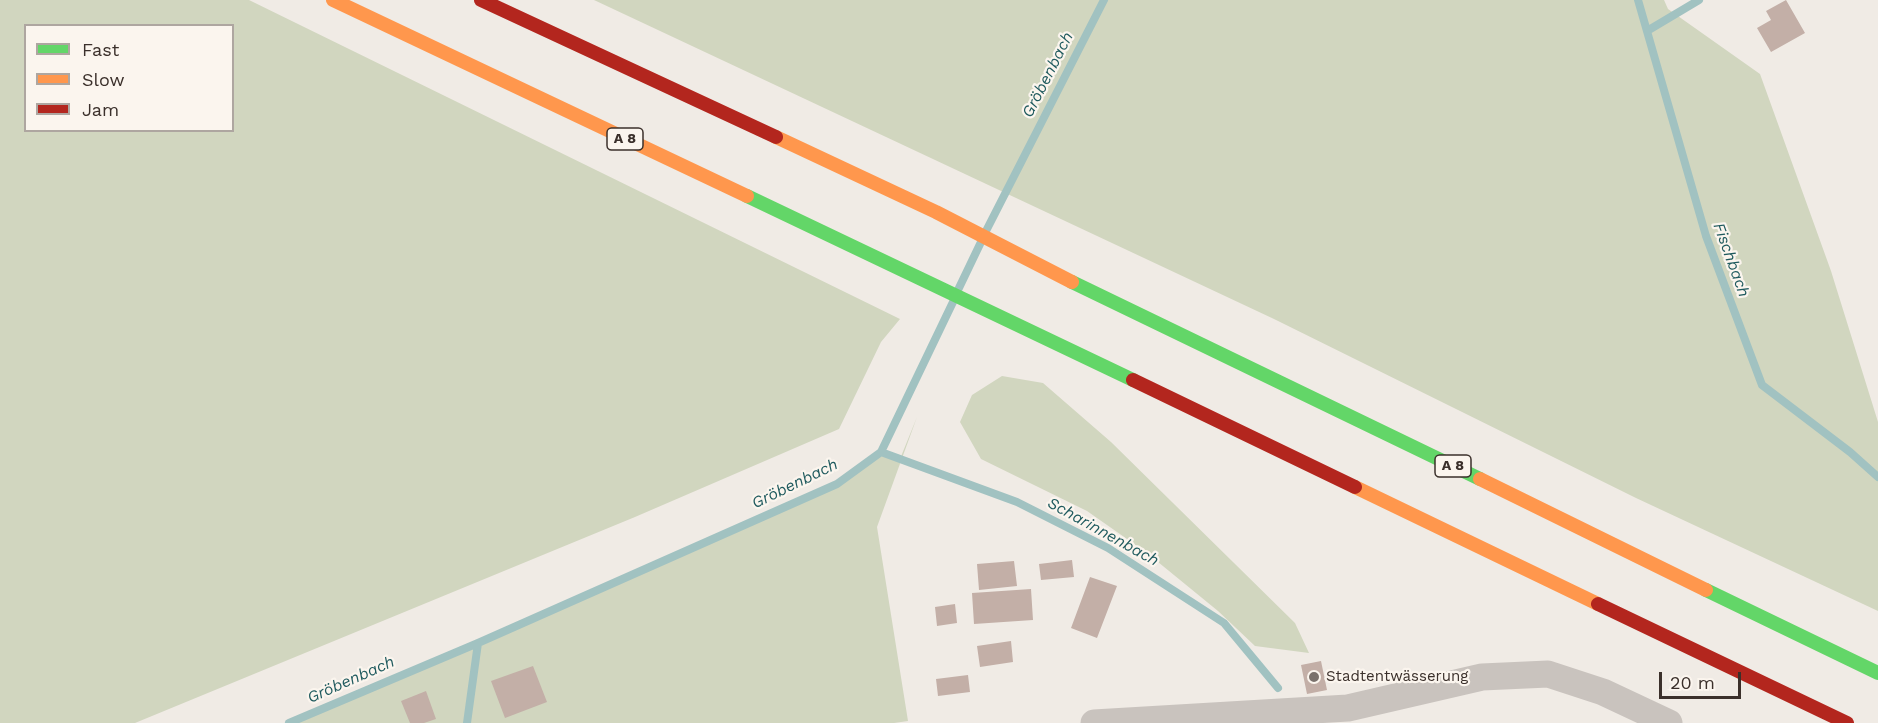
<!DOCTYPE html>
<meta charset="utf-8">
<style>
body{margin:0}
#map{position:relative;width:1878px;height:723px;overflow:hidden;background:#f0ebe5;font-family:"Work Sans",sans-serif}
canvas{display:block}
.legend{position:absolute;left:24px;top:24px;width:210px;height:108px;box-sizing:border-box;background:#fbf5ee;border:2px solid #aea6a0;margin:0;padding:8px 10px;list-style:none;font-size:18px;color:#3b302b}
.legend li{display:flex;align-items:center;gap:12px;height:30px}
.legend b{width:30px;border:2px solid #aea6a0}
.scale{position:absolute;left:1659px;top:672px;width:82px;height:27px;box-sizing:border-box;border:3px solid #3b302b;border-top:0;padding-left:8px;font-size:18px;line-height:21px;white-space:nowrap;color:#3b302b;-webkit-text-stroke:4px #fbf5ee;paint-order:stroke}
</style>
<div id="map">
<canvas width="1878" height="723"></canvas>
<ul class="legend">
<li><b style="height:8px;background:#63d668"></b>Fast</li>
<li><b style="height:8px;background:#ff974d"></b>Slow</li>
<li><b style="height:8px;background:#b3261e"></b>Jam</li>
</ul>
<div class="scale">20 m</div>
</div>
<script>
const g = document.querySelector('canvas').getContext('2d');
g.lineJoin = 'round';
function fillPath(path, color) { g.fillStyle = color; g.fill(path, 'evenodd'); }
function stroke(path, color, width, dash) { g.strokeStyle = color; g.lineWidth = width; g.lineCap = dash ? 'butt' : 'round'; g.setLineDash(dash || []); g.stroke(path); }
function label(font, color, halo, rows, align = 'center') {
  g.font = font + ' "Work Sans",sans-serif'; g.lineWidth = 4.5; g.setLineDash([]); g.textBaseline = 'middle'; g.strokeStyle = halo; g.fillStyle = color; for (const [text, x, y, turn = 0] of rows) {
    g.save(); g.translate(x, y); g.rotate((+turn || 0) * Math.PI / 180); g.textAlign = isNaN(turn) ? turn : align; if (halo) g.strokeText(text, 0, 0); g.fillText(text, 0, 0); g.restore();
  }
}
fillPath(new Path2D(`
 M 0,0 L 249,0 L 900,319 L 881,342 L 839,429 L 635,517 L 135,723 L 0,723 ZM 26,26 L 232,26 L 232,130 L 26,130 Z
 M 594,0 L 1664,0 L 1668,9 L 1760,74 L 1831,271 L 1878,422 L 1878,611 L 1636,498 L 1274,319 Z
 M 1002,376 L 1043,383 L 1111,442 L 1295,623 L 1309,653 L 1255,646 L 1218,611 L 1147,553 L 1087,511 L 981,459 L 960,422 L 972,395 Z
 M 917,417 L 877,527 L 908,721 L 894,723 L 289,723 L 478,643 L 837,484 L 881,452 L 900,459 Z`), '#d1d6bf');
stroke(new Path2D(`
 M 1638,0 L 1706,236 L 1762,385 L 1850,452 L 1878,477
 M 1647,31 L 1699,0
 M 986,231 L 1104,0
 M 958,290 L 981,242
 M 881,452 L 1017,502 L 1108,548 L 1224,623 L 1278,688
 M 289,723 L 478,643 L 837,484 L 881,452 L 953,302
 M 467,723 L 478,643`), '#a1c2c1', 8);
fillPath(new Path2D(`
 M 1786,0 L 1805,33 L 1771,52 L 1757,28 L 1771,20 L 1766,11 Z
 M 1072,560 L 1074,577 L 1041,580 L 1039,564 Z
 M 1014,561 L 1017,586 L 979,590 L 977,564 Z
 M 1090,577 L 1117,586 L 1097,638 L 1071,628 Z
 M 1031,589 L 1033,620 L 974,624 L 972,593 Z
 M 955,604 L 957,623 L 937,626 L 935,607 Z
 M 1011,641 L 1013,662 L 980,667 L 977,646 Z
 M 1321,661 L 1327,690 L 1307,694 L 1301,665 Z
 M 533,666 L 547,702 L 505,718 L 491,681 Z
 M 968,675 L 970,692 L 938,696 L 936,679 Z
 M 426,691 L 436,719 L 424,723 L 410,723 L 401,701 Z`), '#c3afa7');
stroke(new Path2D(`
 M 1094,723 L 1348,708 L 1482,677 L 1548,674 L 1603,692 L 1669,723`), '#c9c3be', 27);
stroke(new Path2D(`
 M 747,196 L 1133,380
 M 1072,282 L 1480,479
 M 1706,590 L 1878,673`), '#63d668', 14);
stroke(new Path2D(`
 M 333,0 L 747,196
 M 776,137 L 936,212 L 1072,282
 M 1480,479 L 1706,590
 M 1355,487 L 1598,604`), '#ff974d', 14);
stroke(new Path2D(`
 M 481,0 L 776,137
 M 1133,380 L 1355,487
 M 1598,604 L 1847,723`), '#b3261e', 14);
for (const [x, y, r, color] of [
 [1314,677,6,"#7a716c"]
]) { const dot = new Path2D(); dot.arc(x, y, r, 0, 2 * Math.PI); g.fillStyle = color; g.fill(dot); stroke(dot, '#fbf5ee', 2); }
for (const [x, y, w] of [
 [625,139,36],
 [1453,466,36]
]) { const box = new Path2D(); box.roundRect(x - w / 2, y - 11, w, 22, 4.5); g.fillStyle = '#fbf5ee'; g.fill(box); stroke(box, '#3b302b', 1.5); }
label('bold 14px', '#3b302b', null, [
 ["A 8",625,139],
 ["A 8",1453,466]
]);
label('15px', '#3b302b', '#fbf5ee', [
 ["Stadtentwässerung",1326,677]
], 'left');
label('italic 16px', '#1f5a5e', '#fbf5ee', [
 ["Gröbenbach",1048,75,-63],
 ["Fischbach",1731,260,70],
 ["Gröbenbach",795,484,-26],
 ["Scharinnenbach",1103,532,29],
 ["Gröbenbach",351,680,-24]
]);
</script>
